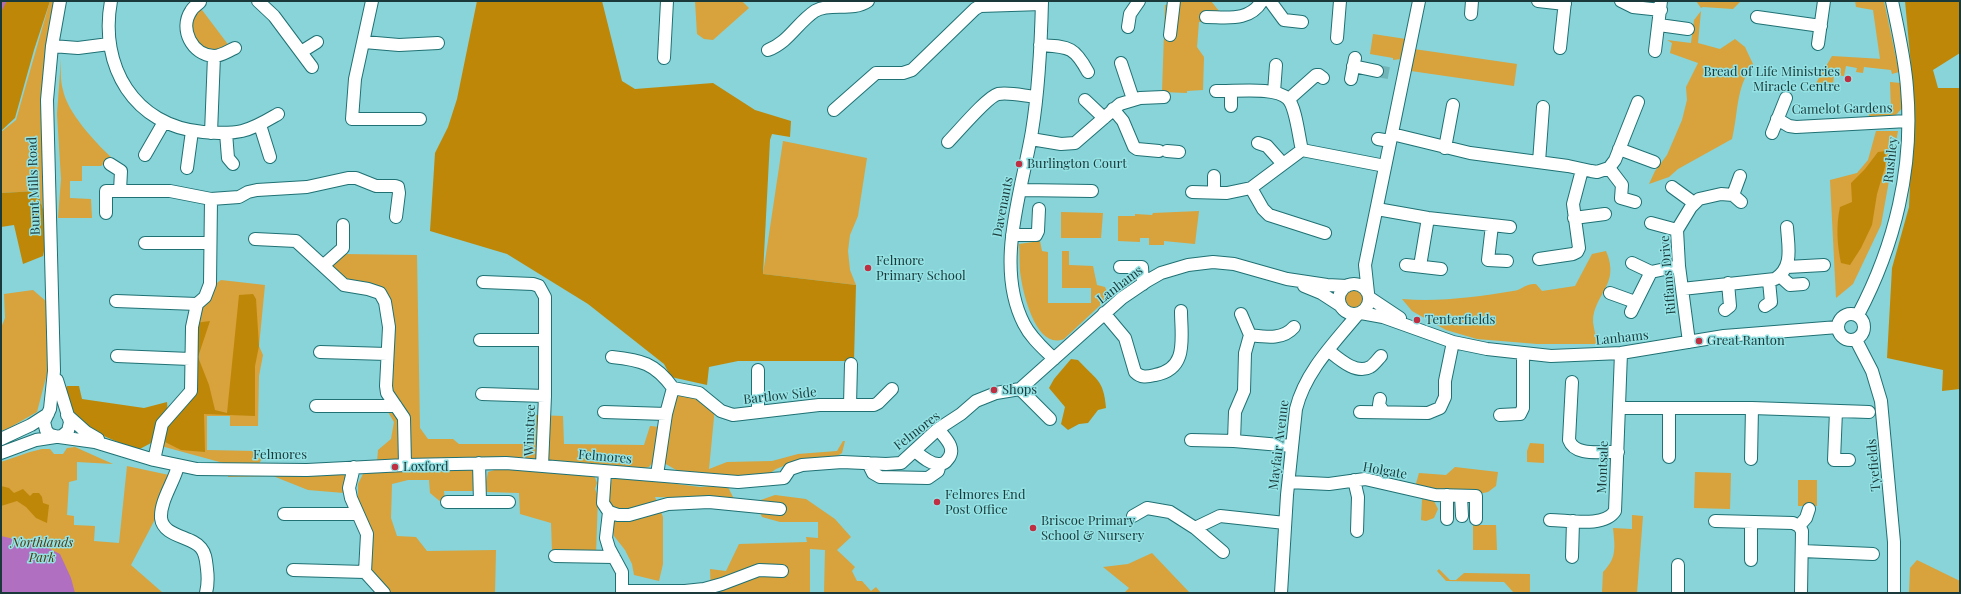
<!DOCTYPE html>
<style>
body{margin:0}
#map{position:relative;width:1961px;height:594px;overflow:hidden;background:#88d4d8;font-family:"Playfair Display",serif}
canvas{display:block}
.frame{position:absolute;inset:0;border:2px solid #19393a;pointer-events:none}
</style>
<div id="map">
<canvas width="1961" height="594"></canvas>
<div class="frame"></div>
</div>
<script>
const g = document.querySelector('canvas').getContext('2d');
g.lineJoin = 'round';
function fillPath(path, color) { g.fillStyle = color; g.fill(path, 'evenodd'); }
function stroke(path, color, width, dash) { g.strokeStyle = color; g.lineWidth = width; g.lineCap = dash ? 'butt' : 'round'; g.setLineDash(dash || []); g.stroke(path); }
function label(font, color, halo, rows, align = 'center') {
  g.font = font + ' "Playfair Display",serif'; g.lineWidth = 3; g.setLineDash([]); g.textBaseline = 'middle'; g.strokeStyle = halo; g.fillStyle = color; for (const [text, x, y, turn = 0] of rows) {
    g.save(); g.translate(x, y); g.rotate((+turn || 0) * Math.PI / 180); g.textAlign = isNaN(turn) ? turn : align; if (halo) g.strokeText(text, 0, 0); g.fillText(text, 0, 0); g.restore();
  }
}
fillPath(new Path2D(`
 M 50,1 L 58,1 L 46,217 L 37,191 L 1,193 L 1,132 L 16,120 Z
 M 695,1 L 742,1 L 749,8 L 713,40 L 704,39 L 697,34 Z
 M 1178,1 L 1211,1 L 1219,11 L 1208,22 L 1199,22 L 1197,47 L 1204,57 L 1203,90 L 1187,91 L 1187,93 L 1162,92 L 1165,5 Z
 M 1696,1 L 1741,1 L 1733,9 L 1703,7 L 1701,8 Z
 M 1855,1 L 1884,1 L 1899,72 L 1892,74 L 1891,70 L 1864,67 L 1863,73 L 1856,72 L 1857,68 L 1846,66 L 1844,76 L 1834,75 L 1833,84 L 1823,89 L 1815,85 L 1832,56 L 1883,59 L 1880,59 L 1873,10 L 1856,7 Z
 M 199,6 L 230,47 C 213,52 190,49 191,26 C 191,20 197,11 199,6 Z
 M 1701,11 L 1698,43 L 1720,49 L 1735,39 L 1745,47 L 1753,64 C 1735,90 1739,110 1732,139 L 1678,169 L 1669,177 L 1649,184 L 1655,171 L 1667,155 L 1682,120 L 1687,100 L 1686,87 L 1698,63 L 1670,53 L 1672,43 L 1667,40 L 1691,43 L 1694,20 Z
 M 1373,34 L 1406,39 L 1401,59 L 1393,60 L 1393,58 L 1370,54 Z
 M 1414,49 L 1517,64 L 1514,86 L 1411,71 Z
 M 61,59 C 61,69 60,80 63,90 C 67,112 95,142 111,157 L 101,166 L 82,166 L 82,181 L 70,181 L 70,198 L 91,199 L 92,218 L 58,218 L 61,179 L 57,114 Z
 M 1890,82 L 1901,83 L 1903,107 L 1895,116 L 1869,117 L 1869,106 L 1882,106 L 1883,110 L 1891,110 Z
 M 1876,131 L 1898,131 L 1881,225 L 1853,284 L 1836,298 L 1830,180 L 1857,173 L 1868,160 Z
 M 783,141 L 867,158 L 858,216 L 850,235 L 848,251 L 850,270 L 856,285 L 763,274 Z
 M 1199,211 L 1195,244 L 1164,241 L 1164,245 L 1149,245 L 1149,238 L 1140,238 L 1140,242 L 1118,241 L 1118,216 L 1135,216 L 1135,214 L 1152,215 L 1153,213 Z
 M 1061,212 L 1103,213 L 1101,238 L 1061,238 Z
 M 1040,241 L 1042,251 L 1048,252 L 1048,303 L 1091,303 L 1091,288 L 1062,288 L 1062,251 L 1069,251 L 1069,265 L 1093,266 L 1097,285 L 1105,287 L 1109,297 L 1064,339 C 1037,350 1024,297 1021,278 C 1019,267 1020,255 1019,244 Z
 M 1606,251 C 1621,285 1593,294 1593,322 C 1594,329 1596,337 1597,344 L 1537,344 L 1477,339 L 1446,330 L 1412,311 L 1402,299 C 1440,302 1476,297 1513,291 C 1523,290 1523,284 1536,284 L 1542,291 L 1575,286 L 1592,254 Z
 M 343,254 L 417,255 L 420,428 L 428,439 L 453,439 L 459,444 L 525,444 L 535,437 L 536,415 L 563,416 L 564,444 L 644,445 L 650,426 L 660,427 L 657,458 L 649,467 L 639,469 L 377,462 L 378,450 L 391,439 L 394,422 L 388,412 L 382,289 L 370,283 L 349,280 L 329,264 Z
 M 221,280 L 265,285 L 259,346 L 263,355 L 259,376 L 258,426 L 230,426 L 230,416 L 207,416 L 207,450 L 256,451 L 263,456 L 258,466 L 227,464 L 161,446 L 167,422 L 194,395 L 196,314 L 214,285 Z
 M1343 299a11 11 0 1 1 22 0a11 11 0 1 1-22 0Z
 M 33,290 L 47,302 L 48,370 L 37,412 L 9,428 L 1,431 L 1,328 L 5,318 L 4,294 Z
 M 681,390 L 715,407 L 709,469 L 727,462 L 772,461 L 798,454 L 837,451 L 843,441 L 845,441 L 842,453 L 831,460 L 799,460 L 776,469 L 766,476 L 752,478 L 678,471 L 664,463 L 675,394 Z
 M 1530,443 L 1544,444 L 1544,463 L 1527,462 L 1527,451 Z
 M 75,447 L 113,464 L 77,462 L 77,480 L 69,482 L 67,515 L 74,516 L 74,525 L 95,526 L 94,541 L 119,543 L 127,466 L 169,475 L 162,506 L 131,565 L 163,593 L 1,593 L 1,462 L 30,452 L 42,449 L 50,449 L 54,454 L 63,454 L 67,448 Z
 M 477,465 L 477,491 L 444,491 L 445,501 L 442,503 L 430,493 L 429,480 L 408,480 L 392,484 L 391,518 L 397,536 L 416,537 L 427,551 L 496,550 L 495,593 L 384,593 L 365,572 L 368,532 L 358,510 L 358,484 L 366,468 Z
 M 1455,467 L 1498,472 L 1496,486 L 1488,492 L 1483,493 L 1415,487 L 1419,473 L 1446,475 Z
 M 501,468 L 594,475 L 597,483 L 595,489 L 598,496 L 596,555 L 552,551 L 551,523 L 520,514 L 519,493 L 487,492 L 486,482 L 488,472 Z
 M 228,472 L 350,473 L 344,493 L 308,490 L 273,476 L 228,477 Z
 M 1695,472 L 1731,473 L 1730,509 L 1694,508 Z
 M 612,479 L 638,479 L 700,487 L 727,485 L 734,499 L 655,497 L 663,517 L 663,564 L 659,581 L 634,575 L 632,564 L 625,550 L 614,536 L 611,523 L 608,492 Z
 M 1798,480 L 1817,480 L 1817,506 L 1798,506 Z
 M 775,495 L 806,499 L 835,519 L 851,537 L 837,550 L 855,567 L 852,571 L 857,581 L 862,581 L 871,591 L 876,587 L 881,593 L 824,593 L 825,550 L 810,549 L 810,593 L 711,593 L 710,569 L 726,571 L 739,544 L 807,542 L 806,537 L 818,538 L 818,522 L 780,522 L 762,517 L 755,502 Z
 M 1422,499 L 1434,501 L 1438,509 L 1434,518 L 1426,521 L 1421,520 Z
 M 1632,515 L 1643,516 L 1637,593 L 1602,593 L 1603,572 C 1617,558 1615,547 1613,528 L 1632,529 Z
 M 1473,525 L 1496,525 L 1497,550 L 1473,550 Z
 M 1152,553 L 1190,593 L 1124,593 L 1129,588 L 1103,567 L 1128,564 Z
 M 1917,560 L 1960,581 L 1960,593 L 1909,593 L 1910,568 Z
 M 1439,569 L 1450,580 L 1456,580 L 1464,573 L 1530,574 L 1530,593 L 1514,593 L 1504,582 L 1446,581 L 1437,571 Z`), '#d8a23c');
fillPath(new Path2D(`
 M 1,1 L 50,1 L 34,50 L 15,118 L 1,131 Z
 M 477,1 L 602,1 L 622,81 L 635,89 L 713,83 L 755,110 L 791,121 L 790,137 L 772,134 L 770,140 L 763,274 L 856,285 L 854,361 L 738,361 L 709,367 L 707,385 L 671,377 L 664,364 L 588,304 L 507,254 L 430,231 L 435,153 L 448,127 L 457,99 Z
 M 1905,1 L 1960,1 L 1960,53 L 1933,70 L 1938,88 L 1959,88 L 1960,389 L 1942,391 L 1943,370 L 1887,358 L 1892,268 L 1909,207 L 1914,98 Z
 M 1886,151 L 1885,167 L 1877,194 L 1872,225 L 1861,248 L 1850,265 L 1841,263 C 1837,244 1836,226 1840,207 L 1852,202 L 1851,183 L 1865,169 L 1878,152 Z
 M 37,191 L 49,227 L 43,256 L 23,264 L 14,225 L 1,227 L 1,193 Z
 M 253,294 L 256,299 L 259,346 L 255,366 L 255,416 L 204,414 L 205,452 L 181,450 L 163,441 L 170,420 L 188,402 L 195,323 L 210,321 L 198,357 L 209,385 L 215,410 L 227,413 L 239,295 Z
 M 1071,359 L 1078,360 C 1095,379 1104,379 1106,408 L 1098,410 L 1088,423 L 1079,424 L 1068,430 L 1061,424 L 1065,407 L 1049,388 L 1054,379 Z
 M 67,386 L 79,386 L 82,399 L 144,408 L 167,402 L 168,416 L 157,427 L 151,443 L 138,450 C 121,443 91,433 79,419 C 73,412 69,403 64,395 Z
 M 1,486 L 9,488 L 14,493 L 23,489 L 30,496 L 33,493 L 39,493 L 42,497 L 43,503 L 49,505 L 47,523 L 36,518 L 26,507 L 17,501 L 1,506 Z`), '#be8708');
fillPath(new Path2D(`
 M 1,536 L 44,546 L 60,554 L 71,578 L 75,593 L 1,593 Z`), '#b06fc0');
stroke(new Path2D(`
 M 1,9 L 5,1`), '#b06fc0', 3);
stroke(new Path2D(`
 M 1377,71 L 1393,74`), '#72b5b8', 12, [12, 6]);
const minor = new Path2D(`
 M 111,1 C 99,66 134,126 203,132 C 216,133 229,134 242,131 C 255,128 266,121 278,114
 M 258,1 L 274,16 L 312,67
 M 372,1 L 355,79 L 352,119 L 420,119
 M 1042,1 C 1041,44 1039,88 1032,131 C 1022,191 994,266 1024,324 C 1031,338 1043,348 1054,359
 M 1270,1 L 1284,20 L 1302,22
 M 1538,1 L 1565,4
 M 1621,1 L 1633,7 L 1661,10
 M 200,2 C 197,5 193,7 191,11 C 179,29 192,55 214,56 C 221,56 228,51 235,48
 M 1471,14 L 1472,1
 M 1206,17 C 1227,17 1249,22 1262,1
 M 1757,17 L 1821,26
 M 1659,25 L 1688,29
 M 1128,27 L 1130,14 L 1139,1
 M 1170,35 L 1174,1
 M 1337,38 L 1340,1
 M 364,42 L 399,45 L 438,43
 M 1818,44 L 1824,1
 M 1040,45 C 1069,47 1074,46 1088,72
 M 52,46 L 78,48 L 109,44
 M 1560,48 L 1565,1
 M 768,50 C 789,42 797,23 815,11 C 830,2 852,12 868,1
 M 1655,51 L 1661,1
 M 301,52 L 317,42
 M 664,58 L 667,1
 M 1121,63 L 1133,99
 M 1353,66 L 1377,71
 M 1351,79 L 1355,58
 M 1216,91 C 1233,92 1276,86 1288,99 C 1296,107 1299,139 1302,150
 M 1274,92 L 1276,65
 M 1289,99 L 1316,75 L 1319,75 L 1323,78
 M 1085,100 L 1104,118
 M 1231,106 L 1231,92
 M 1113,109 L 1123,121 L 1134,147 L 1137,149 L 1159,151
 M 834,110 L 876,73 L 903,73 L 912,70 L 975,9 L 980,6 L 1042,4
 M 1777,119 L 1789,126 L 1796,127 L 1908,121
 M 260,125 L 270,157
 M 211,133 L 214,56
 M 226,133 L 228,158 L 233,164
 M 1772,133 L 1786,98
 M 1392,134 L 1470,153 L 1568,166 L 1591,171 L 1597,172 L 1609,168 L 1615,160 L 1638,102
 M 1031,139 L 1061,144 L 1075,143 L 1120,104 L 1140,98 L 1164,97
 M 1378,139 L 1390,141
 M 948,142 C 957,133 987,97 998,94 C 1010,92 1024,96 1036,97
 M 1258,143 L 1267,146 L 1283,164
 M 1445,148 L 1453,105
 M 1619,149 L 1654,162
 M 1167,151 L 1179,152
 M 145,155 L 164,122
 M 1539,162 L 1543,107
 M 110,164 L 121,171 L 120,191
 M 187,168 L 192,131
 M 1609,168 L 1622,185 L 1621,198 L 1635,202
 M 1214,176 L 1214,192
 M 1672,187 L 1694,203
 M 1251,188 L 1263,209 L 1269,215 L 1325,233
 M 1021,190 L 1092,191
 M 1192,192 L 1227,193 L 1251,188 L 1302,150 L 1385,166
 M 1733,195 L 1740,176
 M 1377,209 L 1428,218 L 1510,227
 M 106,213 L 106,191 L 170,191 L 211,199 L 239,197 L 248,192 L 257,190 L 307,187 L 348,178 L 356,178 L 376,186 L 395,186 L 398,187 L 399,193 L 396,217
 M 1574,218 L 1605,214
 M 1651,223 L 1677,230
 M 1492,225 L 1488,260 L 1507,261
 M 1012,235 L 1036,235 L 1038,231 L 1039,209
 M 255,239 L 296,241 L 344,285 L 368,289 L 380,293 L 385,302 L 389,327 L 386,386 L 387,393 L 404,418 L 405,465
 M 145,243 L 210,243
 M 1539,259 L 1573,254 L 1577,252 L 1579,248 L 1573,204 L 1582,170
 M 1632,263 L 1651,272
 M 324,265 L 343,248 L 343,225
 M 1406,265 L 1441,269
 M 1420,266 L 1428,218
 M 1120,267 L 1142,267 L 1143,284
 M 1787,267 L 1824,265
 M 1780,276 L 1790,285 L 1803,284
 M 483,282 L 533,284 L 539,286 L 545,297 L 545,396 L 542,466
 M1339 299a15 15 0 1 1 30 0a15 15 0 1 1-30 0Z
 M 1304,286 L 1321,293 L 1341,306
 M 1682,289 L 1775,279 C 1794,267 1788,246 1787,227
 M 1368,293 L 1365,265 L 1419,1
 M 1610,293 L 1635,302
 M 1370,298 L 1400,318
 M 116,301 L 197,304
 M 1765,306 L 1771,302 L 1769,281
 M 1725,310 L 1730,306 L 1728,283
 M 1631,312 L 1651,272 L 1679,266
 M 1104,313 L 1125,338 L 1135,372 C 1141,378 1147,377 1155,375 C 1189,369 1181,337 1181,311
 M 1361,313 L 1383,317 L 1453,342 L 1487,349 L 1551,356 L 1621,353 L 1724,336 L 1838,327
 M1838 327a13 13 0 1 1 26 0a13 13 0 1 1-26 0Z
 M 1858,315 C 1895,245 1914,167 1907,88 C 1905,59 1898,30 1892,1
 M 1250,335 C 1266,337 1283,340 1294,327
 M 480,340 L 545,340
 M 1856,340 L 1872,371 L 1881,401 L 1894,542 L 1894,593
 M 1689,342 L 1679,266 L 1677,230 L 1691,207 L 1699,199 L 1721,194 L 1733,195 L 1741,202
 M 1329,351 C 1338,358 1356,375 1370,367 C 1374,365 1378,359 1381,356
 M 320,352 L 387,354
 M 117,356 L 190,359
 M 612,357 C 641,360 655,363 673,388 L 666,414 L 657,475
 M 758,370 L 758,412
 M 1572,382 L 1569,440 C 1575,457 1602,451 1618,452
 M 673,388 L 699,393 L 721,411 L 733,415 L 819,405 L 874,405 L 878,403 L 892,389
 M 1020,389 L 1050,419
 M 482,394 L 545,396
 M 1380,399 L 1379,405 L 1384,412
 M 850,405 L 851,364
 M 316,406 L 396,406
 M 1620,408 L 1752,408 L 1869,412
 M 1669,408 L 1669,457
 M 1836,411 L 1834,460 L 1849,460
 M 604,412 L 666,414
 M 1360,412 L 1428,413 L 1440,408 L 1445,397 L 1445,381 L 1453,342
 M 67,415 L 86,432 L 98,439
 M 1500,415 L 1520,414 L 1523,408 L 1523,354
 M 57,437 L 49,434 L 46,430 L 44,422 L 50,409 L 54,371 L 47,100 L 52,46 L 60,1
 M 59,437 L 95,442 L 154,460 L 197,469 L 307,470 L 405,465 L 506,463 L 738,482 L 784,478 L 790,469 L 802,465 L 842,462 L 886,464 L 901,463 L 938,429 L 961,414 L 976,401 L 996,393 L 1020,389 L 1122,298 L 1147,281 L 1161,273 L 1188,265 L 1213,262 L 1234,264 L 1287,279 L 1327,285 L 1347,286
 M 1,439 L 31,425 L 48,414
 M 1191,440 L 1234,441 L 1292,446
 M 1234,441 L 1235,412 L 1244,391 L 1245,353 L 1250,335 L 1241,314
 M 915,451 C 921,456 931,465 940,464 C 943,464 946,462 948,459 C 957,448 945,438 938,429
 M 1,453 L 36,440 L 62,436 L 68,431 L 70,422 L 57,380
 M 1751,459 L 1752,408
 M 154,460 L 162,424 L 191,391 L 192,327 L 197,304 L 205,297 L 210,284 L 211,199
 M 479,463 L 480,502
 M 868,463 L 873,473 L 880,477 L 928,478 L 938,471 L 940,464
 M 178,466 C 174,482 160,501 161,518 C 163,537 192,536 201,548 C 206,554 206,561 207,569 C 208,577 208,585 206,593
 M 354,467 L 349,488 L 351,498 L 367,534 L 365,572 L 384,593
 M 605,472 L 603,503 L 609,512 L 606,538 L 609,548 L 622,572 L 622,593
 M 1354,480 L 1358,497 L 1357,531
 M 1289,482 L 1329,484 L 1365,479 L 1435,495 L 1476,496 L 1476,519
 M 1461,496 L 1462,516
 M 447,502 L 509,502
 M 609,512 L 618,515 L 629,515 L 668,504 L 709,502 L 780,509
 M 284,514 L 358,514
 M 1133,516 L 1147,508 L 1170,512 L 1195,528 L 1220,516 L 1285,523
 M 1447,519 L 1447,495
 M 1550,520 C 1568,520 1604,528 1615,511 L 1621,353
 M 1715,521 L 1793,523 L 1799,526 L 1802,531 L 1801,593
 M 1799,526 L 1806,518 L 1809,509
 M 1195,528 L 1223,552
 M 1802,551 L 1873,554
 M 555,556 L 614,557
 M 1572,557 L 1573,521
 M 1751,560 L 1751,523
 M 293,570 L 365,572
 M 623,591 L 685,591 L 704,589 L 722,584 L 759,570 L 782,571
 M 1281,593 L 1287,495 L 1296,409 C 1305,372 1334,343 1358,314
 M 1678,593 L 1678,565`);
stroke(minor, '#1f7174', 14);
stroke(minor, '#fff', 12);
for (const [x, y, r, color] of [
 [1848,79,4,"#c02f41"],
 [1019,164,4,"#c02f41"],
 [868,268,4,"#c02f41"],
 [1417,320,4,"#c02f41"],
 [1699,341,4,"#c02f41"],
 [994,390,4,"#c02f41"],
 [395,467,4,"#c02f41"],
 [937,502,4,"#c02f41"],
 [1033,528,4,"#c02f41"]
]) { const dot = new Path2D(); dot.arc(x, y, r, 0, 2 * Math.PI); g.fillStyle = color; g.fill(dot); stroke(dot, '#95e2e5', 1.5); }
label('13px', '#19393a', '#95e2e5', [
 ["Bread of Life Ministries",1840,72,"right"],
 ["Miracle Centre",1840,87,"right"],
 ["Burlington Court",1027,164],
 ["Felmore",876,261],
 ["Primary School",876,276],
 ["Tenterfields",1425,320],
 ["Great Ranton",1707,341],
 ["Shops",1002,390],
 ["Loxford",403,467],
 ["Felmores End",945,495],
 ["Post Office",945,510],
 ["Briscoe Primary",1041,521],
 ["School & Nursery",1041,536]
], 'left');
label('13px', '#19393a', '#95e2e5', [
 ["Camelot Gardens",1842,109,-1],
 ["Rushley",1891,160,-84],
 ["Burnt Mills Road",34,186,-92],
 ["Davenants",1003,207,-79],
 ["Riffams Drive",1668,275,-95],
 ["Lanhams",1120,285,-37],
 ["Lanhams",1622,338,-6],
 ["Bartlow Side",780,396,-6],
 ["Winstree",530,430,-88],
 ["Felmores",917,431,-38],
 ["Mayfair Avenue",1279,445,-83],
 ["Felmores",280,455],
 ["Felmores",605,457,5],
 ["Tyefields",1874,465,-95],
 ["Montsale",1603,467,-88],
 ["Holgate",1385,471,10]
]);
label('italic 13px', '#4f380c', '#95e2e5', [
 ["Northlands",42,543],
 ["Park",42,558]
]);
</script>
